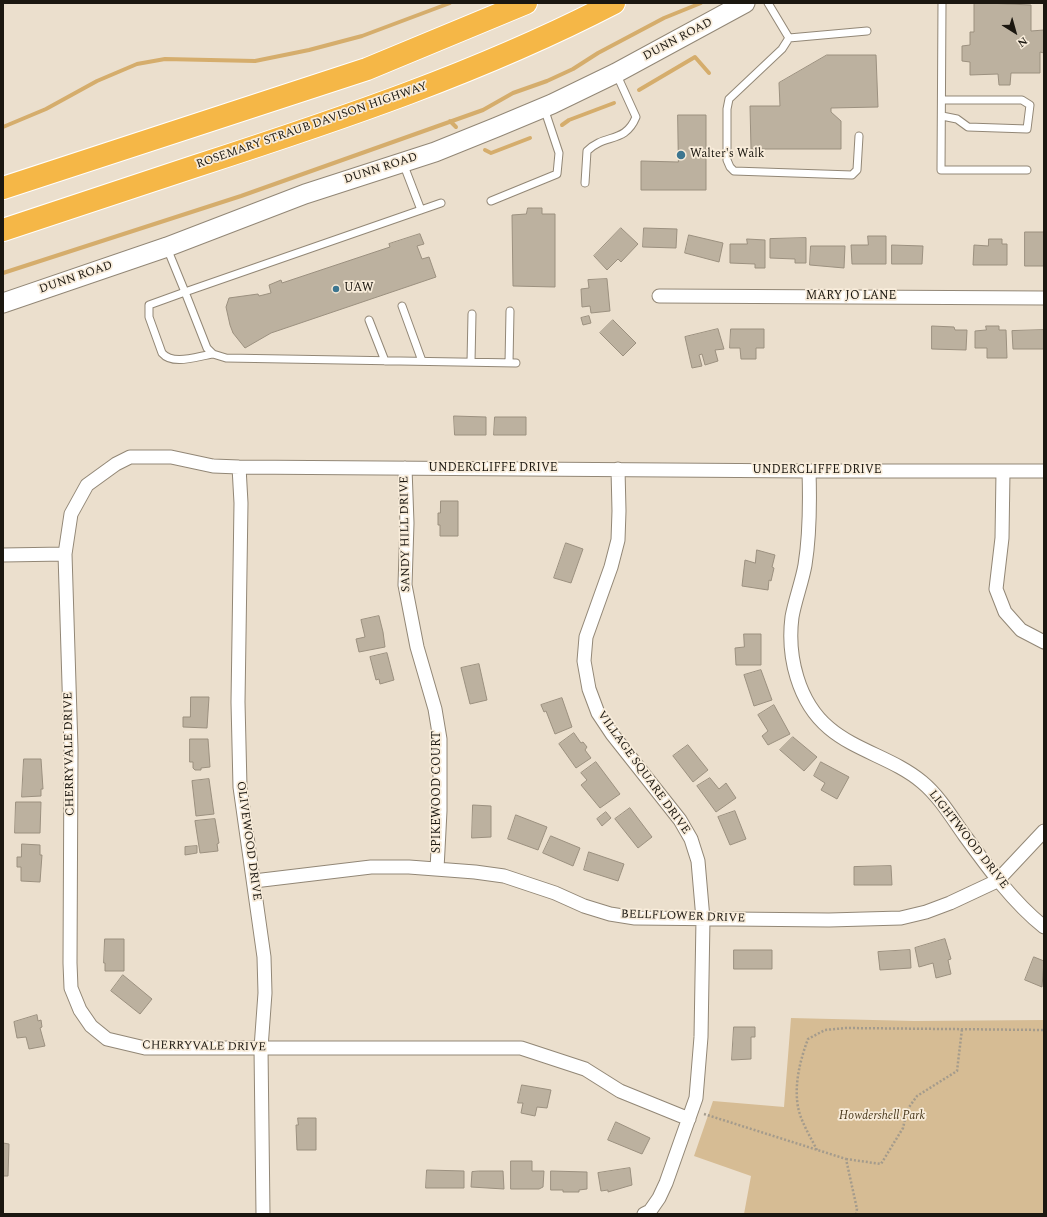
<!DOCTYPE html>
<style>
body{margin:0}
#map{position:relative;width:1047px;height:1217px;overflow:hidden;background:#ebdfcd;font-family:Spectral,serif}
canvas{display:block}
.frame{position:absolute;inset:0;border:4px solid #1b1710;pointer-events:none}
.north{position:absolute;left:995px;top:12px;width:40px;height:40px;-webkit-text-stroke:3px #f8ecda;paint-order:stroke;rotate:143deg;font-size:11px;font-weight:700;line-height:16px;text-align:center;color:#1b1710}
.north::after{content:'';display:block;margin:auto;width:14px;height:18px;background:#1b1710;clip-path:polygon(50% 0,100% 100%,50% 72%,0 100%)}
</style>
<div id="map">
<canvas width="1047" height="1217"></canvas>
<div class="frame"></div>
<div class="north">N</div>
</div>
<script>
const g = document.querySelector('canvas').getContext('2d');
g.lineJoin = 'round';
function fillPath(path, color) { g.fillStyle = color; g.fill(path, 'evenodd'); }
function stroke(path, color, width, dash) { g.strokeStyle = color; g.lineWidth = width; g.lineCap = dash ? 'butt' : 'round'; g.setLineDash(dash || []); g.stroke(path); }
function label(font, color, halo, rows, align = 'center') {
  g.font = font + ' Spectral,serif'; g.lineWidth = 3.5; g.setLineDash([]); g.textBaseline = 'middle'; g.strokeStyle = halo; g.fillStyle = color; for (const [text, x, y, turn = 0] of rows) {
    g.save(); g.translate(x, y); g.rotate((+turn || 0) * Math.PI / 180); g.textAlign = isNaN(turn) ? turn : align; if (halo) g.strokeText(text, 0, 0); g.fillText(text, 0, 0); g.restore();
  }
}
fillPath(new Path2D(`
 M 791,1018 L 914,1021 L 1044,1020 L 1044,1214 L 744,1214 L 751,1176 L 694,1156 L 713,1101 L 784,1107 Z`), '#d6bc94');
stroke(new Path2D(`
 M 639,90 L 695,57 L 709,73
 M 450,121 L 456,127
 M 562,125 L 569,120 L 614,103
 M 3,127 L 46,109 L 97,81 L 137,64 L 165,59 L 255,61 L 309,50 L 362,36 L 450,3
 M 485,150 L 491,153 L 530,138
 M 3,273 L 241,196 L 483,110 L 513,93 L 547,81 L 573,69 L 598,53 L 664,18 L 701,3`), '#d5ad6c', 4);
const building = new Path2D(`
 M 986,3 L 1031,5 L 1031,31 L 1044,30 L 1044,53 L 1040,52 L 1040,73 L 1011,73 L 1010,85 L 999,85 L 998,74 L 970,75 L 970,62 L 962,61 L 962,46 L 970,45 L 970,32 L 974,32 L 974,4 Z
 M 827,55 L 876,55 L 878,107 L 831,108 L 831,112 L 841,121 L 841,149 L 751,149 L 750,106 L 780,106 L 779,83 Z
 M 678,115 L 706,115 L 706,190 L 641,190 L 641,161 L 678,162 Z
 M 528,208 L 542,208 L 542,214 L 555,214 L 555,287 L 513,286 L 512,215 L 526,214 Z
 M 621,228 L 638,244 L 621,262 L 618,259 L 607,270 L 594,256 Z
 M 644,228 L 677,229 L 676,248 L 643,247 Z
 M 1025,232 L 1044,232 L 1044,266 L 1025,266 Z
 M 420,234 L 424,244 L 417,246 L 422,259 L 429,257 L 436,277 L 271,333 L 245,348 L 233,333 L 230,325 L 226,307 L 229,298 L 258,294 L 259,296 L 271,293 L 269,285 L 281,280 L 282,283 L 390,247 L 389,244 Z
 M 689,235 L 723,243 L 719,262 L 685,253 Z
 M 868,236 L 886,236 L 886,264 L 852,264 L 851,245 L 868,245 Z
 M 806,238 L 806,263 L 795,263 L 795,259 L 770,258 L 770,239 Z
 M 747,239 L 765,240 L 765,268 L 755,268 L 755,264 L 730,263 L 730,244 L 747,244 Z
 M 989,239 L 1002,239 L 1002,244 L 1007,244 L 1007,265 L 973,265 L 974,245 L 988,246 Z
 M 892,245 L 923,246 L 922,264 L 892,264 Z
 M 811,246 L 845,246 L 844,268 L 810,265 Z
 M 607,279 L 610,311 L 591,313 L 590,306 L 582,307 L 581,289 L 589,288 L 588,280 Z
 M 589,316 L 591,323 L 583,325 L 581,318 Z
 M 613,320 L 636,343 L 623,356 L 600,333 Z
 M 932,326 L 954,327 L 955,330 L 967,330 L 966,350 L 932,349 Z
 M 986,326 L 999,326 L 999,330 L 1006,330 L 1007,358 L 987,358 L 987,348 L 975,348 L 975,331 L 986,330 Z
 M 718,329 L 724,349 L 715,350 L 718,361 L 705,365 L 702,354 L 699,355 L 702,366 L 692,368 L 685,337 Z
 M 731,329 L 764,329 L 764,348 L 756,348 L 756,359 L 741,359 L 740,348 L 730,348 Z
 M 1044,330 L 1044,349 L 1013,349 L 1012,331 Z
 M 454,416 L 486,417 L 486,435 L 455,435 Z
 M 495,417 L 526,417 L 526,435 L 494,435 Z
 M 441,501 L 458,501 L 458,536 L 440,536 L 440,525 L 438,525 L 438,513 L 440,513 Z
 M 566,543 L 583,549 L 571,583 L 554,578 Z
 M 757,550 L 775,555 L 772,567 L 774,568 L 771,581 L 769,580 L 768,590 L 742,586 L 745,560 L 755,563 Z
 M 379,616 L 383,632 L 385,647 L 359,652 L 356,639 L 365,637 L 361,620 Z
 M 744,634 L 761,634 L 761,665 L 736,665 L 735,648 L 744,647 Z
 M 387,653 L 394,680 L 380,684 L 379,679 L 376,680 L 370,657 Z
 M 479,664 L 487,700 L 470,704 L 461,668 Z
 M 761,670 L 772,700 L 754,706 L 744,675 Z
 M 191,697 L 209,697 L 207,728 L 183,727 L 183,717 L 190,717 Z
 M 562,698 L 572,727 L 555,734 L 546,711 L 544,712 L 541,705 Z
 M 774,705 L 790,734 L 768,745 L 762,736 L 768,731 L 758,715 Z
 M 574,733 L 581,743 L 583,742 L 587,747 L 585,750 L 591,758 L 576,768 L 559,744 Z
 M 793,737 L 817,757 L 804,771 L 780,750 Z
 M 190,739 L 208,739 L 210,767 L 201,768 L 201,770 L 195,770 L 193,768 L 193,762 L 190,762 Z
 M 688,745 L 708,770 L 693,782 L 673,756 Z
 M 24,759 L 41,759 L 43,789 L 41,789 L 41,796 L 22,797 Z
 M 596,762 L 620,794 L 600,808 L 581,785 L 587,780 L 581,773 Z
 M 821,762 L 849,777 L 837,799 L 821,790 L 825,783 L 814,776 Z
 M 710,778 L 719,789 L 726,783 L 736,798 L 716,812 L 697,786 Z
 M 209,779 L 214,814 L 196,816 L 192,781 Z
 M 16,802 L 41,802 L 40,833 L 15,833 Z
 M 473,805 L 491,806 L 491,837 L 472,838 Z
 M 630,808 L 652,837 L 638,848 L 615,819 Z
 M 735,811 L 746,839 L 730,845 L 718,817 Z
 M 606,812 L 611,818 L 602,826 L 597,819 Z
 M 516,815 L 547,827 L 538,850 L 508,839 Z
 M 215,819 L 219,843 L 217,844 L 218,851 L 200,853 L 195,821 Z
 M 551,836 L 580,848 L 573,866 L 543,853 Z
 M 22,844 L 40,845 L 40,855 L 42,855 L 40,882 L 21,881 L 21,867 L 17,867 L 17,857 L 21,857 Z
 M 197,846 L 197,853 L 185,855 L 185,847 Z
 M 589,852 L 624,864 L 618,881 L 584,870 Z
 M 891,866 L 892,885 L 854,885 L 854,867 Z
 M 105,939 L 124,939 L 124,971 L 105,971 L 105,963 L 104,963 Z
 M 945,939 L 951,959 L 948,960 L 951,974 L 936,978 L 933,963 L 919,967 L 915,948 Z
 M 734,950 L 772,950 L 772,969 L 734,969 Z
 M 910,950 L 911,968 L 880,970 L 878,952 Z
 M 1034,957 L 1044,961 L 1042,987 L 1025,980 Z
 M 123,975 L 152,999 L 140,1014 L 111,991 Z
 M 37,1015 L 38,1021 L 41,1020 L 42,1027 L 40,1028 L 45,1046 L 29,1049 L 26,1037 L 17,1038 L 14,1022 Z
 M 734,1027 L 755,1027 L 755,1037 L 751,1037 L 751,1059 L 732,1060 Z
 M 522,1085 L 551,1090 L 547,1108 L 537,1107 L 535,1116 L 521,1113 L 523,1103 L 518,1103 Z
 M 298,1118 L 316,1118 L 316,1150 L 297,1150 L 296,1125 L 298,1125 Z
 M 616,1122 L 650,1138 L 642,1154 L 608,1140 Z
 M 3,1143 L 9,1144 L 8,1176 L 3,1176 Z
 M 511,1161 L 532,1161 L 532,1171 L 544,1171 L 543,1187 L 539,1189 L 511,1189 Z
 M 630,1168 L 632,1185 L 608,1192 L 608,1190 L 601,1191 L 598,1173 Z
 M 427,1170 L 464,1171 L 464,1188 L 426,1188 Z
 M 479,1171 L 503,1171 L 504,1189 L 471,1187 L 472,1172 Z
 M 551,1171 L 587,1172 L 587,1189 L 579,1190 L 579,1192 L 563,1192 L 563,1190 L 551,1190 Z`);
fillPath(building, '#bcb19f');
stroke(building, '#9b907f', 1);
const lane = new Path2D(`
 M 768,3 L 789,38 L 782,49 L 729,99 L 727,109 L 727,160 L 730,167 L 734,171 L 852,175 L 857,170 L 859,136
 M 942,3 L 941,170 L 1027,170
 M 789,38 L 867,31
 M 942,116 L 957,119 L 968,127 L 1027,129 L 1030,105 L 1022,100 L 942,100
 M 403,163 L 421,210
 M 585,183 L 587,151 C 605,133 625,144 636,117 L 616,73
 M 491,201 L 557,174 L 559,153 L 544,108
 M 441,203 L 185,292 L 207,348 L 213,354 L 226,358 L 516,363
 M 167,248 L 185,292 L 149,305 L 149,317 L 162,353 C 173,366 198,356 213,354
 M 402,306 L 422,361
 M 369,320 L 385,361
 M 471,362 L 472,314
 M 509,363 L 510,311`);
const street = new Path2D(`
 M 659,296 L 1044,298
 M 239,467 L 241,503 L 238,702 L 240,787 L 264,957 L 265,993 L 261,1048 L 263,1214
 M 405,468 L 407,523 L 405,585 L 417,647 L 435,709 L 440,739 L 440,811 L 437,869
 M 618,469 L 619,511 L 618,540 L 611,567 L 586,637 L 584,661 L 589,689 L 598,713 L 612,734 L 680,820 L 691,839 L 698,861 L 703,919 L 701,1037 L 696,1098 L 666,1183 L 659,1198 L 650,1211 L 644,1214
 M 809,471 C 810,502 810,534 805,565 C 802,582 795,600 792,617 C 787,656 798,702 829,728 C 856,751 895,759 922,782 C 940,797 952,818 965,836 C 989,869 1013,902 1044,927
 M 1003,472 L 1002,538 L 996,589 L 1005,612 L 1021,630 L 1044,642
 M 3,555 L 65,554
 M 254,881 L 371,867 L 409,867 L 475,872 L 504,876 L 555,893 L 584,906 L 610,914 L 635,918 L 829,920 L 901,918 L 926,912 L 950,903 L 997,881 L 1044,831
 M 689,1119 L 620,1091 L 585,1069 L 521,1048 L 145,1048 L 107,1039 L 91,1026 L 80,1010 L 71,988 L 70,963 L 71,749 L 65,554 L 71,514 L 87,485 L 116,464 L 130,457 L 171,457 L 213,466 L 239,467 L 809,471 L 1044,471`);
const secondary = new Path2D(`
 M 3,303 L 167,247 L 305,194 L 435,152 L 497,127 L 552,104 L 616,73 L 745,3`);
const highway = new Path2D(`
 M 3,188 L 367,69 L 526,3
 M 3,230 C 67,209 131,187 196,166 C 338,120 481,72 614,3`);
stroke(lane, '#928776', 9);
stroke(street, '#928776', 15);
stroke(secondary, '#928776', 21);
stroke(highway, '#fff', 24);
stroke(new Path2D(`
 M 704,1114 L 846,1159 L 857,1209 L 856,1214
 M 817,1150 C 810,1136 801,1122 798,1107 C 794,1085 800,1060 808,1039 L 825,1030 L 846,1028 L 1044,1030
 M 846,1159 L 881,1164 L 903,1128 L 907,1110 L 917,1096 L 957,1071 L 962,1029`), '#a49b8c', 2.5, [2, 2]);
stroke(lane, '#fff', 7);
stroke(street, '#fff', 13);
stroke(secondary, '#fff', 19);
stroke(highway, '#f5b747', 22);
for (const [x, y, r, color] of [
 [681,155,5,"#3d7690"],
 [336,289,4,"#3d7690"]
]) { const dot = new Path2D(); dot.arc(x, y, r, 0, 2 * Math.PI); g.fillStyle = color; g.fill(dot); stroke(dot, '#f8ecda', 1.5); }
label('12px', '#1b1710', '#f8ecda', [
 ["DUNN ROAD",678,40,-28],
 ["ROSEMARY STRAUB DAVISON HIGHWAY",312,126,-19],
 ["DUNN ROAD",381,169,-18],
 ["DUNN ROAD",76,278,-19],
 ["MARY JO LANE",851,297],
 ["UNDERCLIFFE DRIVE",493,469],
 ["UNDERCLIFFE DRIVE",817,471],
 ["SANDY HILL DRIVE",406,534,-91],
 ["CHERRYVALE DRIVE",70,754,-91],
 ["VILLAGE SQUARE DRIVE",643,773,54],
 ["SPIKEWOOD COURT",438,792,-90],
 ["LIGHTWOOD DRIVE",968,840,52],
 ["OLIVEWOOD DRIVE",248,841,82],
 ["BELLFLOWER DRIVE",683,917,2],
 ["CHERRYVALE DRIVE",204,1047,1]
]);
label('12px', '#1b1710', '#f8ecda', [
 ["Walter's Walk",690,155],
 ["UAW",344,289]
], 'left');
label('italic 12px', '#48371a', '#f8ecda', [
 ["Howdershell Park",882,1117]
]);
</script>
